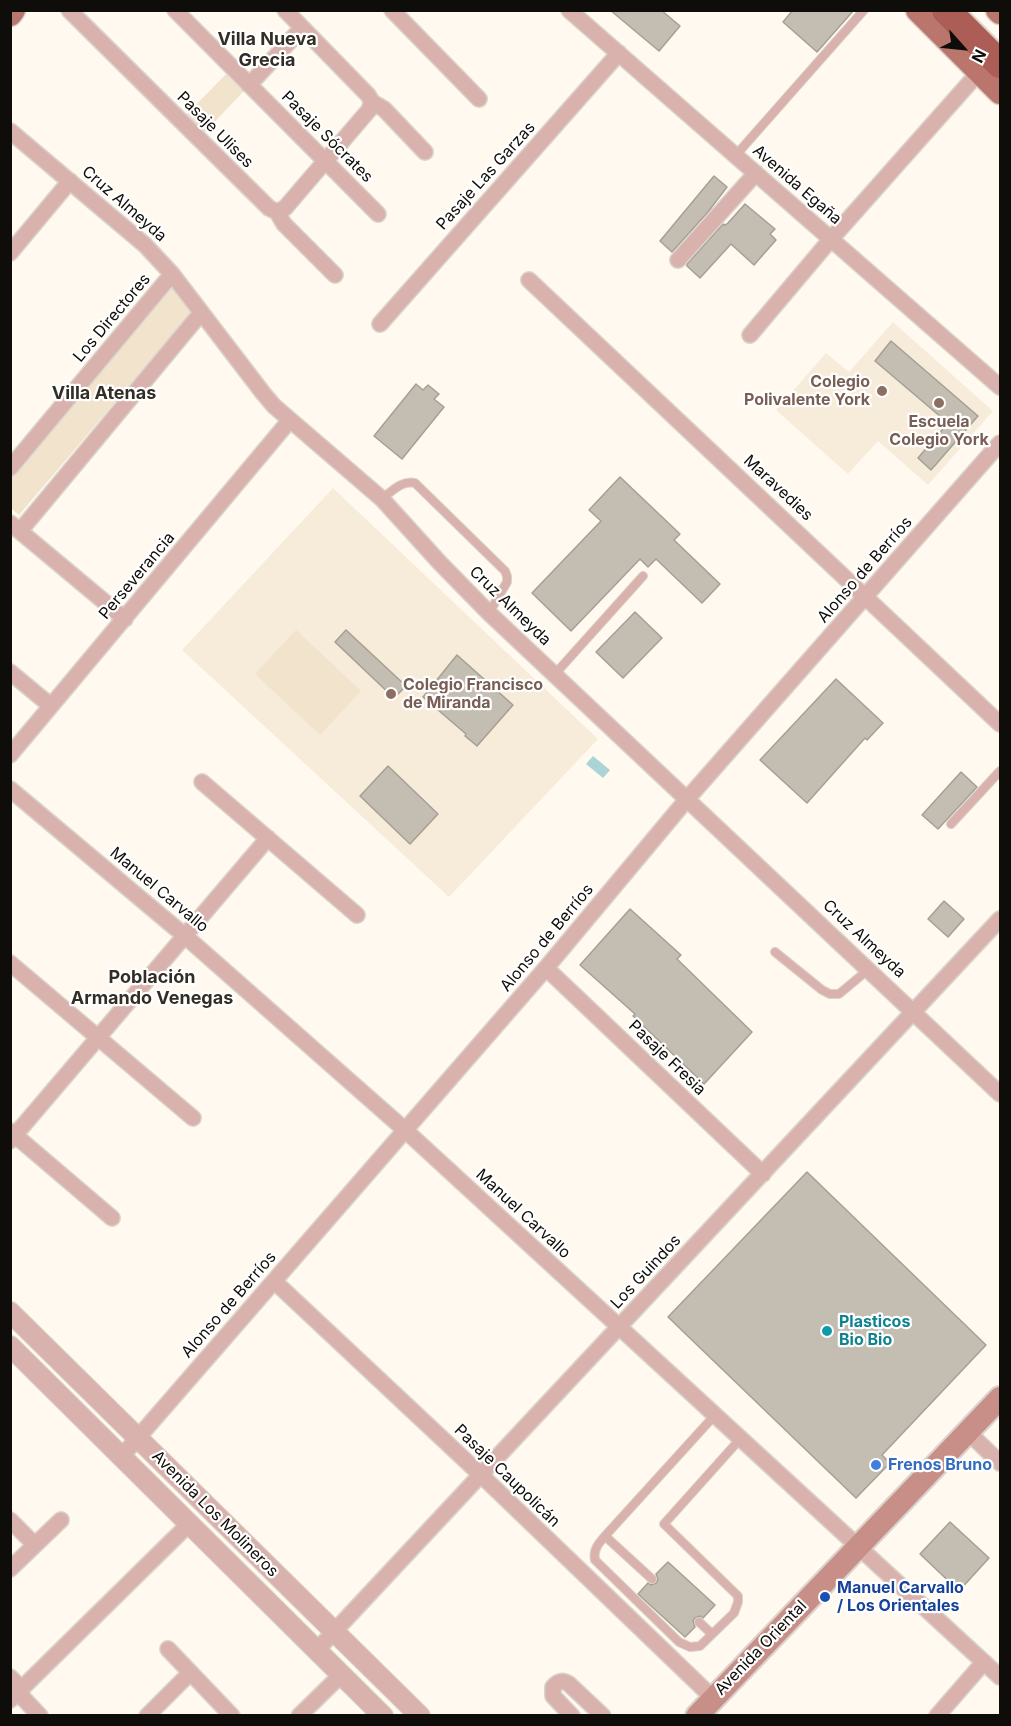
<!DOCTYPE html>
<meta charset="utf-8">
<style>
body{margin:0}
#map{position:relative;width:1011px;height:1726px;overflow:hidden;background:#fff9f0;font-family:Inter,sans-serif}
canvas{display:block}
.frame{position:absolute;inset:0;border:12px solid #0f0d09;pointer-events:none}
.north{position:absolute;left:933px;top:18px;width:60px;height:60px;-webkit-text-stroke:4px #fff;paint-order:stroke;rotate:117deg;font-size:16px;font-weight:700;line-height:24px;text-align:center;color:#0f0d09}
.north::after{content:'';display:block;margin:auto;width:21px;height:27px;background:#0f0d09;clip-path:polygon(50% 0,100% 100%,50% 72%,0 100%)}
</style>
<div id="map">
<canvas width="1011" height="1726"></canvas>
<div class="frame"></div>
<div class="north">N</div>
</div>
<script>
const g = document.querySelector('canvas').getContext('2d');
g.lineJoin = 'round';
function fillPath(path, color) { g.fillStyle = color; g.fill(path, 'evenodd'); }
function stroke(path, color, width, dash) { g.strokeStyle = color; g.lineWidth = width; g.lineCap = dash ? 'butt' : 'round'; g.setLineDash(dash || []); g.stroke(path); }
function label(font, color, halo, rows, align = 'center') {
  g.font = font + ' Inter,sans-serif'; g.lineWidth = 4.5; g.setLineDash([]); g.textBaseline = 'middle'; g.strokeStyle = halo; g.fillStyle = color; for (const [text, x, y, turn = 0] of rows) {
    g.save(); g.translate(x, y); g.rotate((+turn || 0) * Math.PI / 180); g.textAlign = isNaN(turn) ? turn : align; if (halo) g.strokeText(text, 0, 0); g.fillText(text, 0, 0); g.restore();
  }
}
fillPath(new Path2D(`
 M 893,322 L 993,411 L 928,485 L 878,441 L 848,474 L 776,410 L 826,353 L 849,372 Z
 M 333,488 L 598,739 L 449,897 L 182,650 Z`), '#f7ecda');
fillPath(new Path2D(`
 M 226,74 L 244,91 L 203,134 L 185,116 Z
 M 172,288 L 191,313 L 19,515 L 11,508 L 11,478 Z
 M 296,630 L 361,691 L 320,735 L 255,674 Z`), '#f2e3cc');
fillPath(new Path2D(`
 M 593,756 L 610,770 L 603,778 L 586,764 Z`), '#abd4d7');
const building = new Path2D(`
 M 610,10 L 661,10 L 680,26 L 659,51 Z
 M 793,10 L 854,10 L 817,52 L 783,22 Z
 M 714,176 L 727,187 L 708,212 L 672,252 L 660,241 Z
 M 745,204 L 775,229 L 770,234 L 776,240 L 754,265 L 731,244 L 700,278 L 687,266 L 687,264 L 723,224 L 725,225 L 728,223 Z
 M 891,341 L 978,416 L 931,470 L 918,458 L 948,423 L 875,361 Z
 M 416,384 L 423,390 L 428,385 L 439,394 L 434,399 L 444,407 L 402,459 L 374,436 Z
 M 620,477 L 680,534 L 674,540 L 720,584 L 702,603 L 656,559 L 648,567 L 640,559 L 571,631 L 532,593 L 601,521 L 589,510 Z
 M 635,612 L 662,638 L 623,678 L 596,652 Z
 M 346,630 L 406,686 L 394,698 L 335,642 Z
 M 457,655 L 513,705 L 477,746 L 465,736 L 466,734 L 423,697 Z
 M 836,679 L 883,723 L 867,740 L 865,738 L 807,803 L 760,760 Z
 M 388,766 L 438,814 L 410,844 L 360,796 Z
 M 961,772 L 977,787 L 938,829 L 922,815 Z
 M 944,901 L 964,919 L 948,937 L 928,919 Z
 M 630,909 L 681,955 L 677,959 L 752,1032 L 704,1084 L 633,1016 L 635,1014 L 580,965 Z
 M 807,1172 L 986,1345 L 882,1455 L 890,1463 L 856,1498 L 668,1317 Z
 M 950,1522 L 989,1558 L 959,1591 L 920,1554 Z
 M 668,1562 L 715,1605 L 703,1618 L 700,1616 L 695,1618 L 693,1621 L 695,1627 L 685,1637 L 638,1594 L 648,1583 L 651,1585 L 656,1583 L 658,1580 L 656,1574 Z`);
fillPath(building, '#c4bdb2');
stroke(building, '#a69f95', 1.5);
const service = new Path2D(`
 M 736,155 L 864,10
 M 382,499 C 392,491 402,480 415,483 L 505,571 L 507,576 L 507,582 L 489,613
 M 555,674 L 643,576
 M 951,824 L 1000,771
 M 775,952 L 822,990 L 830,994 L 839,994 L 869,969
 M 715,1415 L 605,1536 C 598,1544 593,1550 595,1560 L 679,1642 L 690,1647 L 700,1646 L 734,1613 L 738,1602 L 738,1596 L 664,1524 L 741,1438
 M 605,1536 L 652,1579
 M 699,1622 L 712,1634`);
const minor = new Path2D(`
 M 69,10 L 269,208 L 277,212 L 284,224 L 335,275
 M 175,10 L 378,214
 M 285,10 L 368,95 L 372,102 L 384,109 L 425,152
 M 392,10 L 479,99
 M 569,10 L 1000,387
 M 249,85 L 302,28
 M 10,131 L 145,245 L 172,274 L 263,393 L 274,406 L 382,499 L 440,563 L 489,613 L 1000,1094
 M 277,212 L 285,208 L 369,110 L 372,102
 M 10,253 L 70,181
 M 678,260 L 756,173
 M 529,280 L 1000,724
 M 380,324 L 619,53
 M 750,335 L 831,239 L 980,71
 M 10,468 L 172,274
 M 10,523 L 125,619
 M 20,531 L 201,313
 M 10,672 L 51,706
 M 10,755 L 290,420
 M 202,782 L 357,915
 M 10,789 L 185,936 L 405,1130 L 1000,1677
 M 10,963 L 193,1118
 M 546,968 L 763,1174
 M 10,1131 L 112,1218
 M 10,1141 L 268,838
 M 274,1281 L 481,1475 L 713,1698
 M 968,1432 L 1000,1463
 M 122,1456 L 546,968 L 688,798 L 1000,443
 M 10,1520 L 35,1545
 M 10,1569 L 61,1520
 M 168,1649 L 232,1716
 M 317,1650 L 1000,919
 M 10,1677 L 16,1683 L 24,1699 L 40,1716
 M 10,1700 L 190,1523
 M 147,1716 L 190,1673
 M 299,1716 L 342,1674
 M 572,1716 L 553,1696 L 553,1687 C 558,1681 563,1680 569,1684 L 603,1716
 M 937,1716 L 984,1662`);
const tertiary = new Path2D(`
 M 10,1312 L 420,1716
 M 10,1346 L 383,1716`);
const secondary = new Path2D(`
 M 697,1716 L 1000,1398`);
const primary = new Path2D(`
 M 918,10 L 1000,92
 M 998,10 L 1000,12
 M 10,14 L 13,10`);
const motorway = new Path2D(`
 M 946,10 L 1000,64`);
stroke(service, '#d9d3cb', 10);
stroke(minor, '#d9d3cb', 18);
stroke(tertiary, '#d9d3cb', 22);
stroke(secondary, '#d9d3cb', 26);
stroke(primary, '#d9d3cb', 27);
stroke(motorway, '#d9d3cb', 32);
stroke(service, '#dab2ad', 8);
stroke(minor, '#dab2ad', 15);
stroke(tertiary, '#dab2ad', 20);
stroke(secondary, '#c88f88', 22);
stroke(primary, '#ba756d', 24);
stroke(motorway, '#ac5e56', 28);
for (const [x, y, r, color] of [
 [882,391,6,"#8d6e63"],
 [939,403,6,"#8d6e63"],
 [391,694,6,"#8d6e63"],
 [827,1331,6,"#0f9aa8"],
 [876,1465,6,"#3f7fe0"],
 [825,1597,6,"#1a4fb4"]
]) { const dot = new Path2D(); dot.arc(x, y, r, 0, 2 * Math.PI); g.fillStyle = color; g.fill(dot); stroke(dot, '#fff', 2); }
label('16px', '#0f0d09', '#fff', [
 ["Pasaje Ulises",215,130,45],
 ["Pasaje Sócrates",327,137,45],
 ["Pasaje Las Garzas",486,176,-48],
 ["Avenida Egaña",797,185,41],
 ["Cruz Almeyda",124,204,41],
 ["Los Directores",112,318,-50],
 ["Maravedies",778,488,43],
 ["Alonso de Berríos",865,570,-49],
 ["Perseverancia",137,576,-50],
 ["Cruz Almeyda",510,606,44],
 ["Manuel Carvallo",159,890,40],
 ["Alonso de Berríos",547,938,-50],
 ["Cruz Almeyda",864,939,43],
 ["Pasaje Fresia",667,1058,44],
 ["Manuel Carvallo",523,1214,43],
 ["Los Guindos",646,1272,-47],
 ["Alonso de Berríos",229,1305,-49],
 ["Pasaje Caupolicán",507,1476,44],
 ["Avenida Los Molineros",215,1514,45],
 ["Avenida Oriental",761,1648,-46]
]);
label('bold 16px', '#785e54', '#fff', [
 ["Colegio",870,382],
 ["Polivalente York",870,400],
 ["Escuela",939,422,"center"],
 ["Colegio York",939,440,"center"],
 ["Colegio Francisco",403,685,"left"],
 ["de Miranda",403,703,"left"]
], 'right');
label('bold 16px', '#0d838f', '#fff', [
 ["Plasticos",839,1322],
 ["Bio Bio",839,1340]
], 'left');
label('bold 16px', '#366cbe', '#fff', [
 ["Frenos Bruno",888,1465]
], 'left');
label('bold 16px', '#164399', '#fff', [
 ["Manuel Carvallo",837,1588],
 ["/ Los Orientales",837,1606]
], 'left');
label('bold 18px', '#332e25', '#fff', [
 ["Villa Nueva",267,40],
 ["Grecia",267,61],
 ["Villa Atenas",104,394],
 ["Población",152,978],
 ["Armando Venegas",152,999]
]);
</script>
